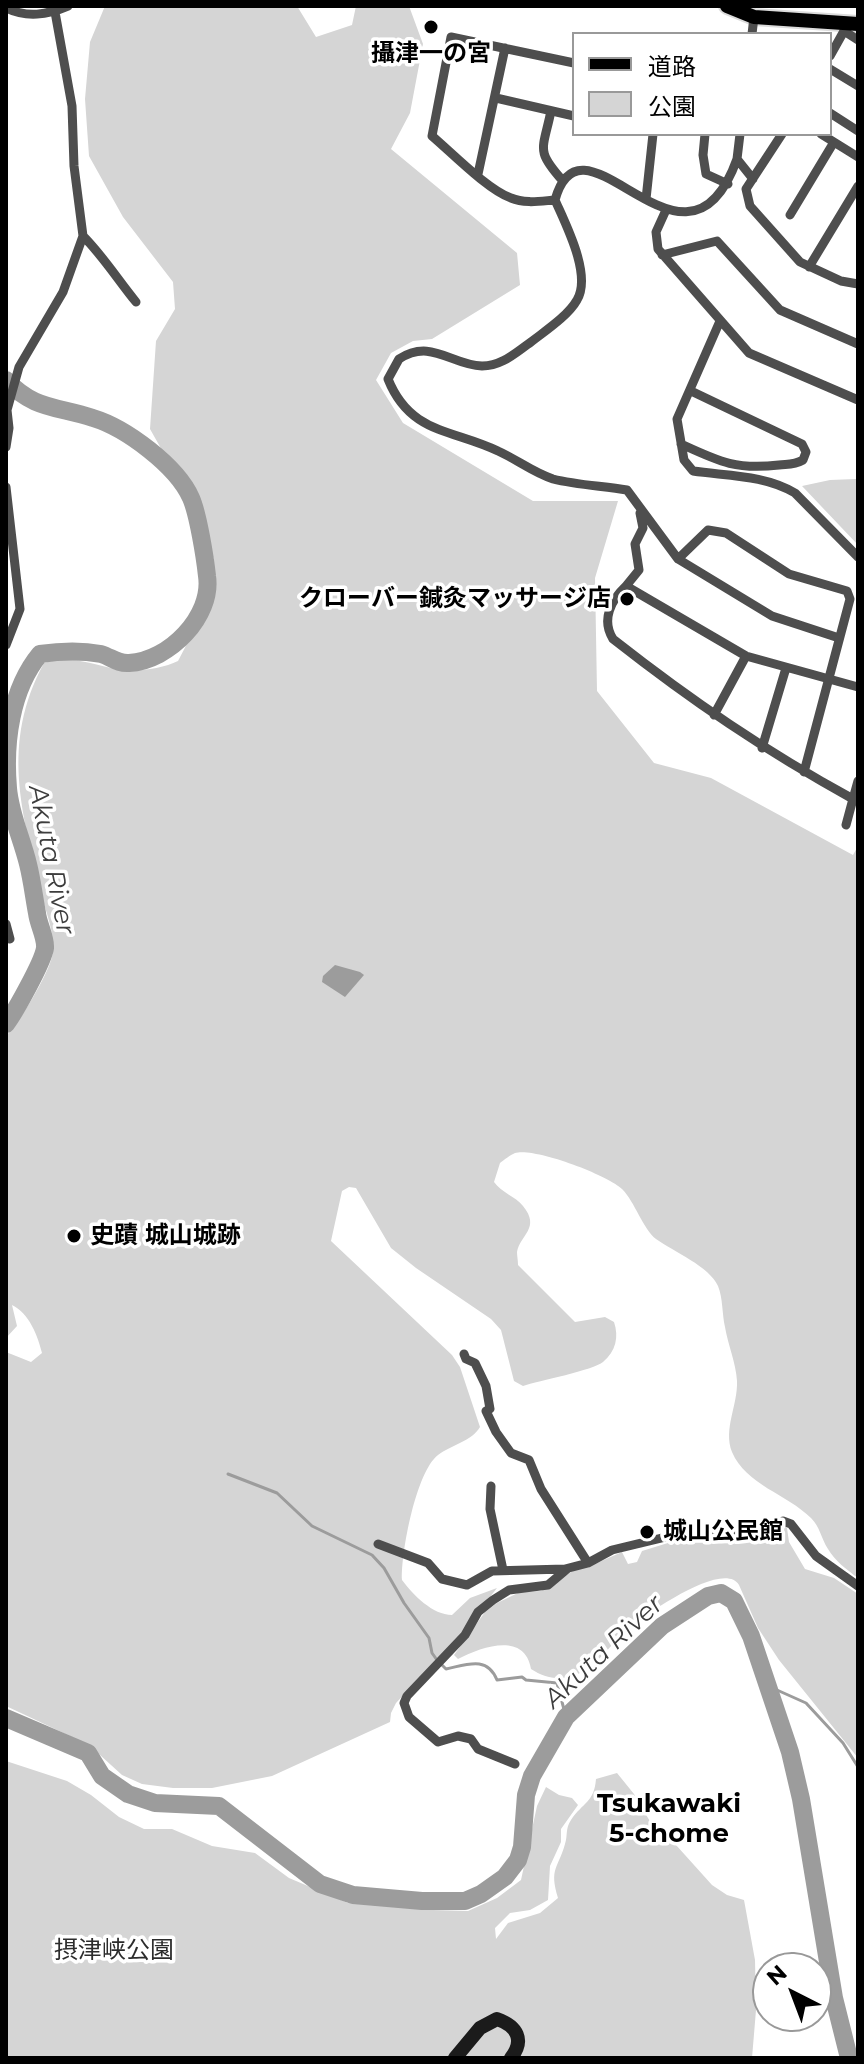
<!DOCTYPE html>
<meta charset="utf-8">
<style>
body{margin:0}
#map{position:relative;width:864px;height:2064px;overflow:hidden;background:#fff;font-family:Montserrat,"Noto Sans JP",sans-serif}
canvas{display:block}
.frame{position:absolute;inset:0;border:8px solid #000;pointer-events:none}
.legend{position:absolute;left:572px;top:32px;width:260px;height:104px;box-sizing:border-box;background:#fff;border:2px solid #999;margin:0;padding:10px 14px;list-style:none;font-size:24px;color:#000}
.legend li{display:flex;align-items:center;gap:16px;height:40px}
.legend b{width:40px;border:2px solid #999}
.north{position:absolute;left:752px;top:1952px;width:80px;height:80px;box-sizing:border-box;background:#fff;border:2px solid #999;border-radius:50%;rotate:318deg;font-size:22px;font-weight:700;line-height:32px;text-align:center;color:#000}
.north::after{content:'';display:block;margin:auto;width:28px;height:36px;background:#000;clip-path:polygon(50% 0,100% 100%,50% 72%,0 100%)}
</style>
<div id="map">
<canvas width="864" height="2064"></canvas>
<div class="frame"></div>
<ul class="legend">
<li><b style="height:10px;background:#000"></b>道路</li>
<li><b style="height:22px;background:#d5d5d5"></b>公園</li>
</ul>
<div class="north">N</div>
</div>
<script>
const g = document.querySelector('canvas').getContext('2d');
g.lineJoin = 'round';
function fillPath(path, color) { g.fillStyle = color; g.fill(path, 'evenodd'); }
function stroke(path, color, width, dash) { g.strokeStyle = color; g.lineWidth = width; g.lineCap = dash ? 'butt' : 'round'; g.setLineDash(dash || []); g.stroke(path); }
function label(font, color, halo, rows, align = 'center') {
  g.font = font + ' Montserrat,"Noto Sans JP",sans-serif'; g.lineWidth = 7; g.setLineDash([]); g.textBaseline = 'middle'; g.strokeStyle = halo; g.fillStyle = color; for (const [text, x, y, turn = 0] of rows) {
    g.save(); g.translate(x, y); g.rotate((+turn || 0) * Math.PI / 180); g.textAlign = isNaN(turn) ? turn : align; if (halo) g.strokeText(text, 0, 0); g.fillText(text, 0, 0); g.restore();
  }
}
fillPath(new Path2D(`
 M 105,6 L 297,6 L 316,37 L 352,25 L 356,6 L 409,6 L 423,44 L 410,113 L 391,149 L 517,253 L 520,285 L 432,339 L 413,341 L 391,353 L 376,380 L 403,423 L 533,501 L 618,501 L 595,578 L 597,691 L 654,763 L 711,778 L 853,855 L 858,846 L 858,1578 C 846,1569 835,1561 828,1549 C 821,1538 820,1527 811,1518 C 787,1494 746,1485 732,1452 C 723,1429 738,1405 737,1381 C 736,1363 728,1345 725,1327 C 722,1314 723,1298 718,1286 C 710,1267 673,1251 656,1239 C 643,1229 635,1202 622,1189 C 608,1175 534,1147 515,1153 C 510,1155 504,1160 500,1163 L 494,1182 C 502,1193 515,1196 523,1206 C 541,1228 520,1235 517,1252 C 517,1256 518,1260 518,1265 L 575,1322 L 605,1317 L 614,1322 C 619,1337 616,1351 603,1362 C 594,1370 538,1381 523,1386 L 514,1381 L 501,1330 L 491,1319 L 416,1268 L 391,1248 L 356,1188 L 349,1187 L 342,1191 L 331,1241 L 452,1355 L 460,1367 L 480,1427 C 472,1441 451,1445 438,1455 C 416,1472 401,1552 402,1580 C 413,1595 433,1615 452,1615 L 470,1598 L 497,1588 L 461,1634 L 396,1703 L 391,1713 L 390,1722 L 272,1776 L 212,1788 L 173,1788 L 142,1784 L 122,1775 L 89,1745 L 6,1706 L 6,1352 L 31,1362 L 42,1353 C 38,1336 29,1313 12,1305 L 17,1326 L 6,1338 L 6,1036 C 20,1022 47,976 52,957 C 57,939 46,913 42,896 C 22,813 0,744 44,663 C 74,654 94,666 123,670 C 139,672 164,668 178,661 L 213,594 L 214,560 L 193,486 L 163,452 L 150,429 L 156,341 L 175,309 L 173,282 L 123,217 L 89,156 L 85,99 L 90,42 Z
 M 856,479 L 858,481 L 858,545 L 802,486 L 830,480 Z
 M 784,1525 L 787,1528 L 789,1542 L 805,1569 L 834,1578 L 858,1594 L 858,1758 L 779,1660 L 758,1628 L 739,1585 C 724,1560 650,1612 633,1625 C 614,1639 599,1665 578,1674 C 561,1681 546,1679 531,1669 C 525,1632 483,1646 458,1659 L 454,1655 L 485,1612 L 497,1603 L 520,1592 L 541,1591 L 576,1569 L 590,1566 L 622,1552 L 628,1564 L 637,1562 L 642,1551 L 694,1535 L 736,1535 Z
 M 6,1761 L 67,1781 L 91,1795 L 119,1817 L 144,1829 L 172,1829 L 212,1846 L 255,1853 L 289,1878 L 348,1903 L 433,1910 L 468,1911 L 497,1898 L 521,1880 L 537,1806 L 546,1787 L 559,1795 L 572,1798 L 578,1805 L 561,1829 L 561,1842 L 550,1866 L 548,1900 L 530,1910 L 510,1913 L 495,1928 L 496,1939 L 508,1923 L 540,1913 L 558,1898 C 549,1868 558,1869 565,1844 C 568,1835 565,1829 571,1820 C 583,1802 594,1803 596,1779 L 617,1773 L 634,1794 L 655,1830 L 667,1835 L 712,1885 L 727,1895 L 744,1900 L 755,1960 L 756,2010 L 752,2058 L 6,2058 Z`), '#d5d5d5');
fillPath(new Path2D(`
 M 335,965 L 360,972 L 364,975 L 345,997 L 322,982 L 323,976 Z`), '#9c9c9c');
stroke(new Path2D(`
 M 228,1474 L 277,1493 L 312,1526 L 372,1555 L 384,1568 L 404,1603 L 429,1638 L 432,1653 L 437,1660
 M 442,1665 L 446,1669 C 466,1665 487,1655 497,1680 L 522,1677 L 526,1680 L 557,1683 L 566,1717
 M 768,1686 L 806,1703 L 843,1743 L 858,1767`), '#9c9c9c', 3);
stroke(new Path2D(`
 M 6,380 C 34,410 57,406 93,418 C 126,428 177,466 191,498 C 198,514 205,557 207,576 C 213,616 169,661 129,663 C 118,664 111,657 101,654 C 80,650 60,651 40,654 C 11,689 4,742 8,788 C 10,814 22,839 28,864 C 32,880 34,897 37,913 C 38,924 46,937 45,948 C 43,962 15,1012 6,1024
 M 6,1718 L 88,1753 L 102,1776 L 128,1794 L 155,1803 L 219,1806 L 320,1884 L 353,1895 L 422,1901 L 465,1901 L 481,1894 L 505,1877 L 518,1860 L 522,1847 L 526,1795 L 532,1776 L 566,1717 L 662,1626 L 708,1596 L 721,1593 L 734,1601 L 751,1636 L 790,1752 L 801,1799 L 834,1998 L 849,2058`), '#9c9c9c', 18);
const primary = new Path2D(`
 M 727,6 L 754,17 L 858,24`);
stroke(primary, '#dbdbdb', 18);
stroke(new Path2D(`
 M 6,8 C 27,18 47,15 68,6
 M 844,31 L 858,40
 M 752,34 L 754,17
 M 830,56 L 844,31 L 845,24
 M 830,69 L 858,86
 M 496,98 L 574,116
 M 551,111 C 543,150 535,150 563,181
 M 830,113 L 858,131
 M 705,134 L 703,155 L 706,174 L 728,184
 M 740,134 L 737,159 L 753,179
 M 782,134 L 746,189 L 750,206 L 800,262 L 841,281 L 858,284
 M 821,134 L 858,157
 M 737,159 C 686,302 583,98 555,200 C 566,225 592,275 577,300 C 568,316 545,331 531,342 C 515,353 502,366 482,366 C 451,365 431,338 399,359 L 388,379 C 410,434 452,429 498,451 C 516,459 534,473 553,479 C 577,485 603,486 627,490 L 678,559 L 708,530 L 726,533 L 789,574 L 847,591 L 850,599 L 804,772
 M 478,174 L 505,48
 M 646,199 L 653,134
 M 555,200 C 541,201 525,204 511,198 C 488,190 452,153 432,136 L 451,37 L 574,63
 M 666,210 L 656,232 L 658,249 L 749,353 L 858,400
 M 790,215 L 834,142
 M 83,236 C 103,256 118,280 136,302
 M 662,255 L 717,241 L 780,310 L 858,344
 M 809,267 L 858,186
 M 720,321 L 677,419 L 684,460 L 693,471 C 728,476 765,475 795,493 L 858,557
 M 681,444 C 720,462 736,470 779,465 C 789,464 794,465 803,460 L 806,452 L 802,444 L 691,391
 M 6,447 L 9,428 L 7,410 L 19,367 L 63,292 L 83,236 L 74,166 L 72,106 L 55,12
 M 6,487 L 20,609 L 6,645
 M 640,513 L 643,528 L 635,544 L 639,570 L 626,586 L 746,656 L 858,687
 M 678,559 L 772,616 L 839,638
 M 626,586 C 611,600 601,620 613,639 C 692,701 764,750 853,799 L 846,825
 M 714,715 L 746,656
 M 762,748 L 786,668
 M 853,799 L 858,781
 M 6,924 L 10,939
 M 464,1354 L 466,1359 L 475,1363 L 486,1386 L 490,1409 L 486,1411 L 496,1432 L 511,1453 L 529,1460 L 541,1489 L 588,1563
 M 491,1486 L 490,1509 L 503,1570
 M 378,1544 L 428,1563 L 442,1579 L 467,1585 L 492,1571 L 565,1569 L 588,1563 L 612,1550 L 695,1530 L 741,1532 L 783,1521 L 791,1524 L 816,1556 L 858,1586
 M 515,1764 L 478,1749 L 471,1739 L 458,1736 L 438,1742 L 409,1717 L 404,1703 L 407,1696 L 465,1635 L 478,1612 L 493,1600 L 509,1590 L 548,1585 L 567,1569`), '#4e4e4e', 9);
stroke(new Path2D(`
 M 455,2058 L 480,2028 L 497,2019 C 517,2026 525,2040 511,2058`), '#1b1b1b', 14);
stroke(primary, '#000', 14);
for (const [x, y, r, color] of [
 [431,27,8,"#000"],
 [627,599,8,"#000"],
 [74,1236,8,"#000"],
 [647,1532,8,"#000"]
]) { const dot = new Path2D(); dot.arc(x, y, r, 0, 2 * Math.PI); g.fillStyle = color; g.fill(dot); stroke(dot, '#fff', 3); }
label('bold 24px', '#000', '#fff', [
 ["攝津一の宮",431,54,"center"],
 ["クローバー鍼灸マッサージ店",611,599,"right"],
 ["史蹟 城山城跡",90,1236],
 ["城山公民館",663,1532]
], 'left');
label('24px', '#2c2c2c', '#fff', [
 ["摂津峡公園",114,1951]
]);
label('italic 26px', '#3d3d3d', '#fff', [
 ["Akuta River",51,860,79],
 ["Akuta River",604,1652,-43]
]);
label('bold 26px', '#000', '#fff', [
 ["Tsukawaki",669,1804],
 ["5-chome",669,1834]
]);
</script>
